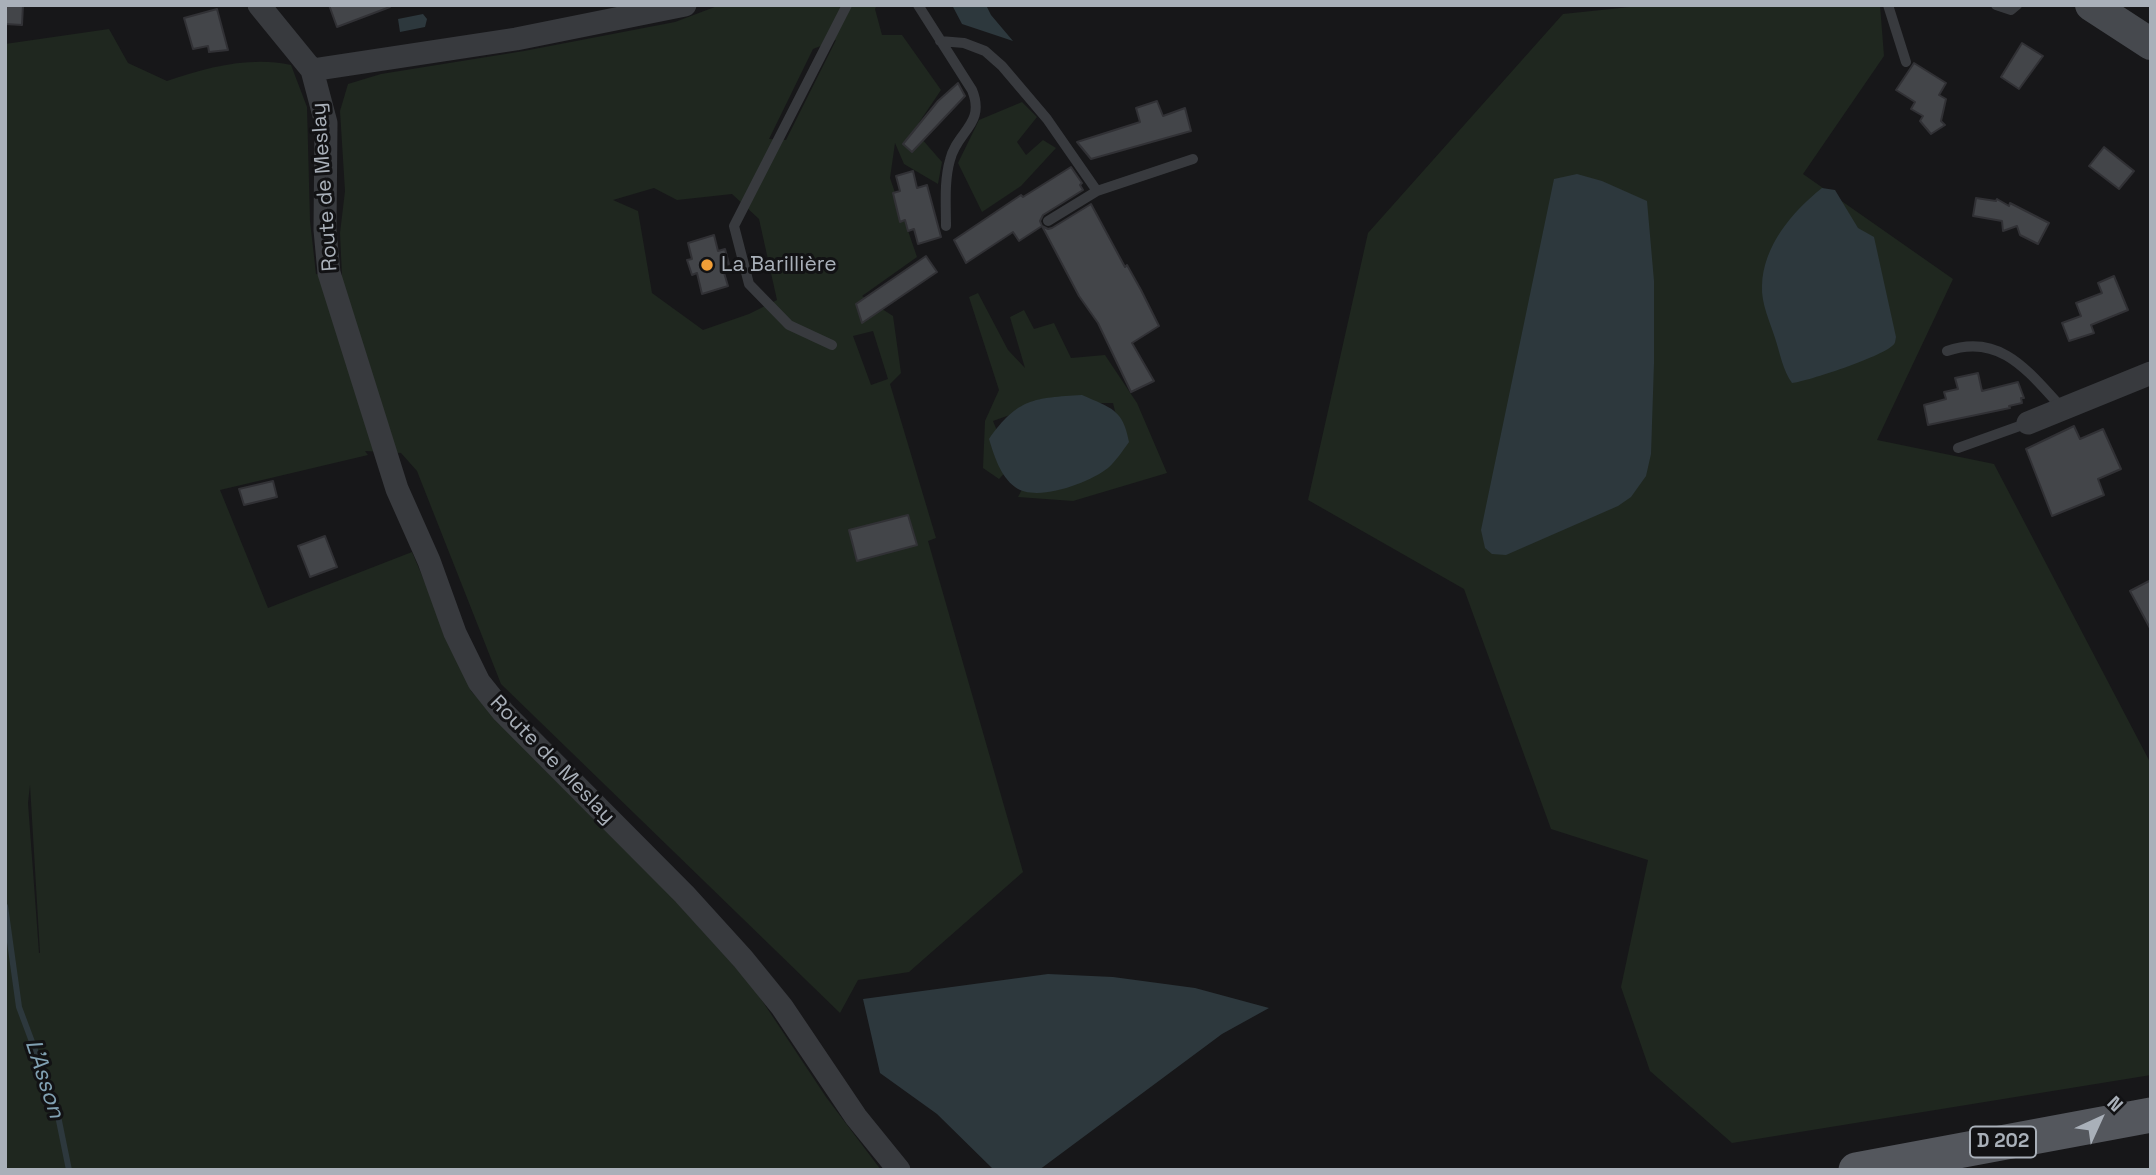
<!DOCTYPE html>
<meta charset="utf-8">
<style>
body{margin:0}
#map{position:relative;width:2156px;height:1175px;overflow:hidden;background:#171719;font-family:"Space Grotesk",sans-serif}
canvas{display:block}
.frame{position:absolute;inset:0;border:7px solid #a9b0b9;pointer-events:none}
.north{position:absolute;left:2065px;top:1084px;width:70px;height:70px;-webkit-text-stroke:5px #121214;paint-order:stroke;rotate:45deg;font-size:19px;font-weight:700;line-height:28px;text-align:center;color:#a9b0b9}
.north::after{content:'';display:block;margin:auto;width:24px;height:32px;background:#a9b0b9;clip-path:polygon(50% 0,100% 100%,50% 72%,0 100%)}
</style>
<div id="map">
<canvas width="2156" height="1175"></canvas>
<div class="frame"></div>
<div class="north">N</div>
</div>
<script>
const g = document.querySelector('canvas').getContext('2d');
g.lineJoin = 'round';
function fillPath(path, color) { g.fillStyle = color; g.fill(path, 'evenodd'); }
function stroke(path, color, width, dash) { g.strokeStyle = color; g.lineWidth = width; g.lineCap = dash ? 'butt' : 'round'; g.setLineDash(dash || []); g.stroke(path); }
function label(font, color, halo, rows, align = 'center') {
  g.font = font + ' "Space Grotesk",sans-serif'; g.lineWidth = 6; g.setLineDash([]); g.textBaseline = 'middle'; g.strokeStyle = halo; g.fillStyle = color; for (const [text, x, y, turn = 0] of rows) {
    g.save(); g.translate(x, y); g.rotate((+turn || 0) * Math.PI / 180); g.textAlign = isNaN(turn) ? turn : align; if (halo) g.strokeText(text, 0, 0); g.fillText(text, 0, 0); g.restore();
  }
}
fillPath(new Path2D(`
 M 720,5 L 877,5 L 875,9 L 882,35 L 902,35 L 941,90 L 914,130 L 942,162 L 938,184 L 904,164 L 895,143 L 890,178 L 917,257 L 862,296 L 893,316 L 901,373 L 890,384 L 936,538 L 928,541 L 1023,872 L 909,972 L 858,980 L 840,1013 L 501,684 L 417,471 L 401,453 L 365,451 L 368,455 L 220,490 L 268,608 L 412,552 L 471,691 L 545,770 L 645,867 L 753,987 L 826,1097 L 881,1170 L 5,1170 L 5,44 L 109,29 L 128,63 L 167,81 C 206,68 249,56 291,65 L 307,107 L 310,221 L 316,274 L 342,276 L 340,233 L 345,191 L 340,111 L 348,84 L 381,74 L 524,51 L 675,22 ZM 836,40 L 786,140 L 769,139 L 813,49 ZM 654,188 L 677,200 L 732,194 L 759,219 L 777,300 L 749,314 L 703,330 L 652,293 L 638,211 L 613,200 ZM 873,331 L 888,379 L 871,385 L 853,336 ZM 30,785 L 40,953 L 39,953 L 28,803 Z
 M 1649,5 L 1880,5 L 1884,56 L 1803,174 L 1953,279 L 1877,440 L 1994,464 L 2151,764 L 2151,1075 L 1732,1143 L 1650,1071 L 1621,987 L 1648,860 L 1551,829 L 1464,589 L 1308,500 L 1368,233 L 1563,14 Z
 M 1022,102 L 1037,117 L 1017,142 L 1026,155 L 1043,140 L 1056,148 L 1021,186 L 982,212 L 958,163 L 979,120 Z
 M 978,293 L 1008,350 L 1025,368 L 1010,317 L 1024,310 L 1034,329 L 1054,323 L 1071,358 L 1105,355 L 1137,403 L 1167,473 L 1073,501 L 1018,497 L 1028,478 L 1123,444 L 1113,403 L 1043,403 L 993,421 L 1000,438 L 1017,460 L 999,479 L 983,468 L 985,421 L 999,390 L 969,297 Z`), '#1f271f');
fillPath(new Path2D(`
 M 952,5 L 986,5 L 991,15 L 1013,41 L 962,24 Z
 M 423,14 L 427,19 L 425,27 L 400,32 L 398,19 Z
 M 1577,174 L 1602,181 L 1647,201 L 1654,281 L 1654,363 L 1651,454 L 1646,476 L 1631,497 L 1618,506 L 1506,555 L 1492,554 L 1485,548 L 1481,530 L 1554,179 Z
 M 1822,188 L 1835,190 L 1858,228 L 1874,237 L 1896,337 C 1895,341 1896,343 1892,346 C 1880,357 1809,381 1792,383 C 1783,371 1780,353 1775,338 C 1770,322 1761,303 1762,286 C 1763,246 1792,212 1822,188 Z
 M 1082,395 C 1111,408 1123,409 1129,442 C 1123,450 1116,461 1108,468 C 1089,483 1036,503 1015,487 C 1000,476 994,455 989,439 C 1018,398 1034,398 1082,395 Z
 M 1048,974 L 1113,977 L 1195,988 L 1269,1008 L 1222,1034 L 1039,1170 L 994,1170 L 937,1114 L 880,1073 L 863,999 Z`), '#2d383d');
stroke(new Path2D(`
 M 5,906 L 19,1007 L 56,1106 L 69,1170`), '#2d383d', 6);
const building = new Path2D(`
 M 5,5 L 23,5 L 22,25 L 5,24 Z
 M 329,5 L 390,5 L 390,7 L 337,27 Z
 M 217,9 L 228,50 L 209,52 L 208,46 L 193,49 L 184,18 Z
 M 2022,43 L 2043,56 L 2019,89 L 2001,77 Z
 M 1914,63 L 1946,83 L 1939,95 L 1946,99 L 1941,121 L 1945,125 L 1931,134 L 1920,121 L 1923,116 L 1911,109 L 1915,102 L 1896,90 Z
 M 958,83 L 965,96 L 912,152 L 903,144 L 938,101 Z
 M 1157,101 L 1163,116 L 1185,108 L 1191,131 L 1091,159 L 1077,142 L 1140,122 L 1136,108 Z
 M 2104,147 L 2134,171 L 2119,189 L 2089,166 Z
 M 1071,167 L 1082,183 L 1080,185 L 1083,190 L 1043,215 L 1040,221 L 1042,226 L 1019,241 L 1013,232 L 966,263 L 954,240 L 1021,195 L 1023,197 Z
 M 913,171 L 917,188 L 927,185 L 941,237 L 918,244 L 914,229 L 908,231 L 905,220 L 900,222 L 893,193 L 900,191 L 896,176 Z
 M 1976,198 L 1996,201 L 1997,199 L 2009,206 L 2010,203 L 2049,223 L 2038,244 L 2020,235 L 2017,226 L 2003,231 L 2002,221 L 1973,216 Z
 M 1091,204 L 1125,267 L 1127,265 L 1141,290 L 1159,326 L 1132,343 L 1154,381 L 1131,392 L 1098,323 L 1079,296 L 1042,226 L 1048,229 L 1052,228 Z
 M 714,235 L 718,251 L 725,249 L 729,264 L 722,266 L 728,286 L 702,294 L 697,273 L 692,275 L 687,260 L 692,259 L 688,243 Z
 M 926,256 L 937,272 L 862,323 L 856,304 Z
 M 2114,276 L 2128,310 L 2091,325 L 2094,333 L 2069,341 L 2062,323 L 2081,316 L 2076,303 L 2102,293 L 2098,283 Z
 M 1978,373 L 1982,391 L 2018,382 L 2024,398 L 2021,398 L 2022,403 L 2009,406 L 2010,408 L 1928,425 L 1924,405 L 1946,399 L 1944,392 L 1958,389 L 1955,378 Z
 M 2074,426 L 2080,439 L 2103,429 L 2121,469 L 2098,479 L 2104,495 L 2052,516 L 2026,449 Z
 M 273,481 L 277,497 L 244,505 L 239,489 Z
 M 908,515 L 917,545 L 857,561 L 849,530 Z
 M 325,536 L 337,567 L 310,577 L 298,546 Z
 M 2151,580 L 2151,630 L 2130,591 Z`);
fillPath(building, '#434549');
stroke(building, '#313135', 2);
stroke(new Path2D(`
 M 918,5 L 972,90 C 986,124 957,131 950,160 C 944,181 946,204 946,226
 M 1888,5 L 1906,62
 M 1996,5 L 2011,10 L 2017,5
 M 940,41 L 964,43 L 985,51 L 1002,66 L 1047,119 L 1097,191 L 1193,159
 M 1048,221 L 1097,191
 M 832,345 L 789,325 L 749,284 L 734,226 L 847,5
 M 1947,351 C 2002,332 2030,374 2064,410
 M 1958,448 L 2028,423`), '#383a3e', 10);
stroke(new Path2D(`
 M 259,5 L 312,70 L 326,123 L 325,230 L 329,273 L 397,489 L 429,561 L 455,633 L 479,682 L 503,712 L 684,894 L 743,959 L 782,1007 L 856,1117 L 899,1170
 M 312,70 L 516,39 L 685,5
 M 2028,423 L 2151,373`), '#383a3e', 23);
stroke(new Path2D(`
 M 2091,5 L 2151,44`), '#46494e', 32);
stroke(new Path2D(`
 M 1856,1170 L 2151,1115`), '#54575d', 35);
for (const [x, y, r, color] of [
 [707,265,7,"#f19e37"]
]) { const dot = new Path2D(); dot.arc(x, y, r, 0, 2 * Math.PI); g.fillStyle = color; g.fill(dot); stroke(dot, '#121214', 2.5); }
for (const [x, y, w] of [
 [2003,1142,66]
]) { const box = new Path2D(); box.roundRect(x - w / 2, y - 15.5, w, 31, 5); g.fillStyle = '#121214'; g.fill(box); stroke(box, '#a9b0b9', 2); }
label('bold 19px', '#a9b0b9', null, [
 ["D 202",2003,1142]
]);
label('21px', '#a9b0b9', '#121214', [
 ["Route de Meslay",325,187,-94],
 ["Route de Meslay",552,760,46]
]);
label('21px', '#a9b0b9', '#121214', [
 ["La Barillière",721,265]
], 'left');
label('italic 23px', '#81a1b3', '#121214', [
 ["L'Asson",44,1079,72]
]);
</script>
